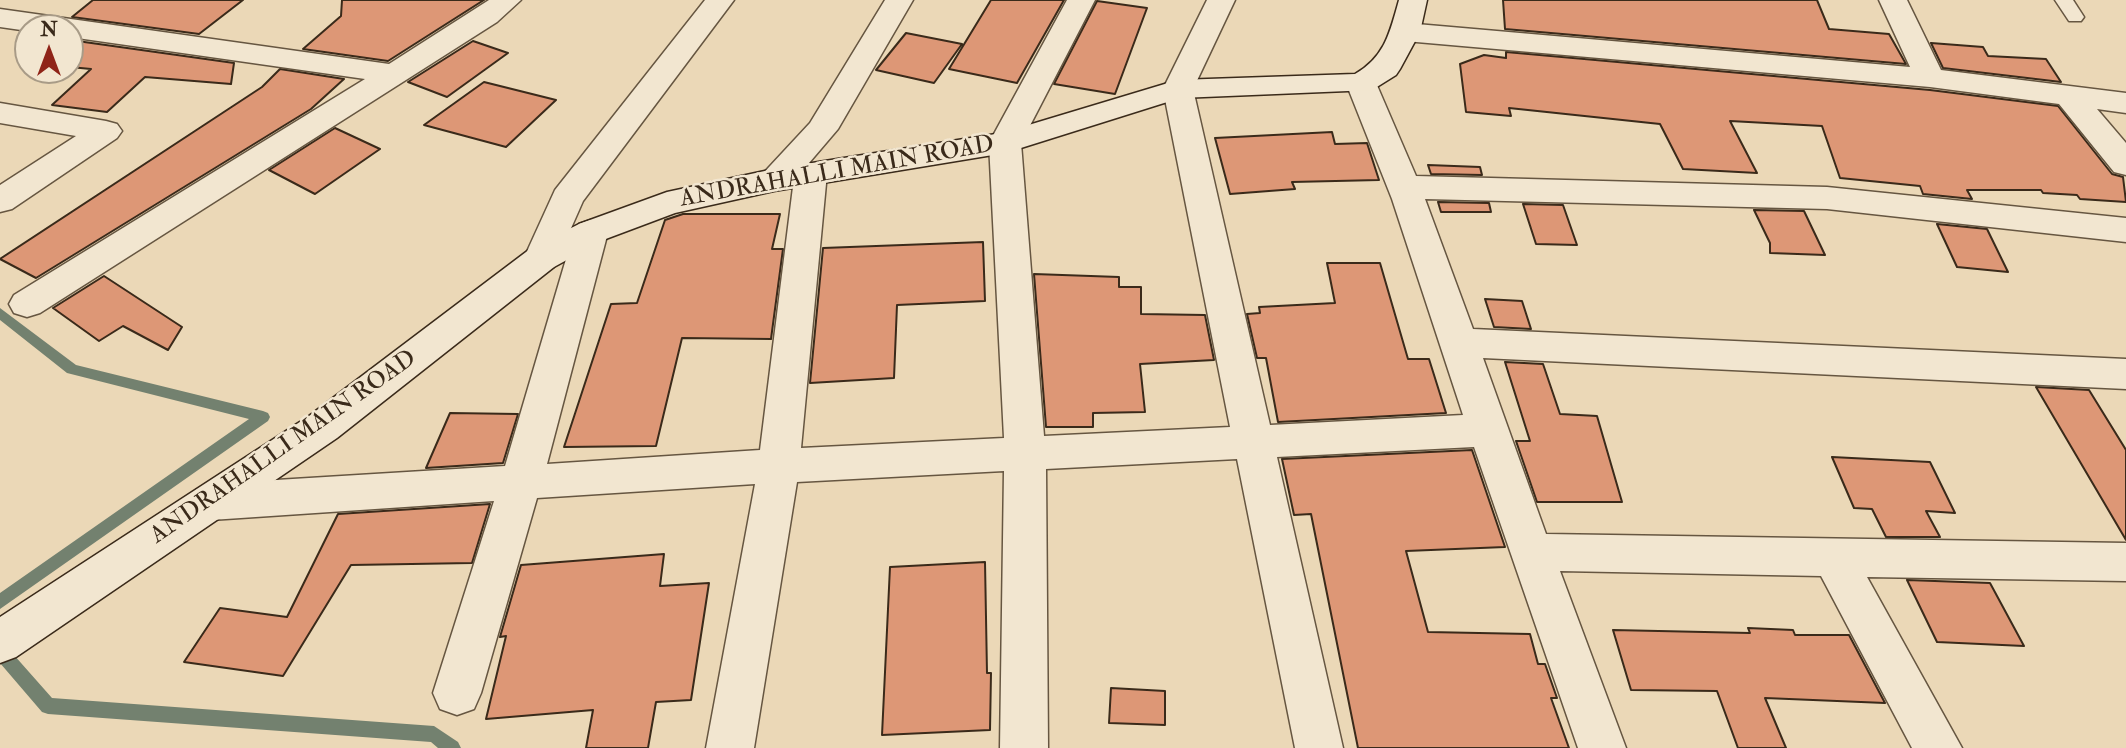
<!DOCTYPE html>
<style>
body{margin:0}
#map{position:relative;width:2126px;height:748px;overflow:hidden;background:#ebd8b7;font-family:"IM FELL Double Pica",serif}
canvas{display:block}
.north{position:absolute;left:14px;top:14px;width:70px;height:70px;box-sizing:border-box;background:#f2e6d0;border:2px solid #a89b87;border-radius:50%;rotate:0deg;font-size:19px;font-weight:700;line-height:28px;text-align:center;color:#3a2a1a}
.north::after{content:'';display:block;margin:auto;width:24px;height:32px;background:#8f2418;clip-path:polygon(50% 0,100% 100%,50% 72%,0 100%)}
</style>
<div id="map">
<canvas width="2126" height="748"></canvas>
<div class="north">N</div>
</div>
<script>
const g = document.querySelector('canvas').getContext('2d');
g.lineJoin = 'round';
function fillPath(path, color) { g.fillStyle = color; g.fill(path, 'evenodd'); }
function stroke(path, color, width, dash) { g.strokeStyle = color; g.lineWidth = width; g.lineCap = dash ? 'butt' : 'round'; g.setLineDash(dash || []); g.stroke(path); }
function label(font, color, halo, rows, align = 'center') {
  g.font = font + ' "IM FELL Double Pica",serif'; g.lineWidth = 5; g.setLineDash([]); g.textBaseline = 'middle'; g.strokeStyle = halo; g.fillStyle = color; for (const [text, x, y, turn = 0] of rows) {
    g.save(); g.translate(x, y); g.rotate((+turn || 0) * Math.PI / 180); g.textAlign = isNaN(turn) ? turn : align; if (halo) g.strokeText(text, 0, 0); g.fillText(text, 0, 0); g.restore();
  }
}
fillPath(new Path2D(`
 M 0,308 L 76,365 L 263,411 L 268,413 L 270,417 L 268,421 L 0,609 L 0,593 L 249,419 L 67,373 L 0,320 Z
 M 0,643 L 6,646 L 52,698 L 434,726 L 458,742 L 461,748 L 438,748 L 431,742 L 48,714 L 42,712 L 0,663 Z`), '#73816f');
const building = new Path2D(`
 M 93,0 L 243,0 L 199,34 L 72,17 Z
 M 342,0 L 484,0 L 388,61 L 303,49 L 341,16 Z
 M 991,0 L 1064,0 L 1017,83 L 949,69 Z
 M 1503,0 L 1817,0 L 1829,29 L 1889,34 L 1906,64 L 1505,29 Z
 M 1097,1 L 1147,8 L 1115,94 L 1054,84 Z
 M 906,33 L 962,44 L 934,83 L 876,70 Z
 M 70,40 L 234,63 L 231,84 L 145,77 L 107,112 L 52,105 L 91,69 L 70,67 Z
 M 473,41 L 508,53 L 447,97 L 408,82 Z
 M 1931,43 L 1983,47 L 1988,56 L 2046,59 L 2061,82 L 1943,68 Z
 M 1506,52 L 1930,90 L 2058,106 L 2112,174 L 2123,177 L 2126,202 L 2080,199 L 2077,195 L 2043,193 L 2041,190 L 1967,190 L 1972,199 L 1923,194 L 1920,186 L 1840,178 L 1822,126 L 1730,121 L 1757,173 L 1683,169 L 1660,124 L 1509,108 L 1511,116 L 1466,112 L 1460,64 L 1484,55 L 1506,58 Z
 M 280,69 L 344,79 L 311,109 L 36,278 L 0,259 L 262,87 Z
 M 484,82 L 556,100 L 506,147 L 424,125 Z
 M 335,128 L 380,149 L 315,194 L 269,170 Z
 M 1332,132 L 1335,144 L 1367,143 L 1379,180 L 1292,182 L 1295,189 L 1230,194 L 1215,138 Z
 M 1428,165 L 1480,167 L 1482,175 L 1431,174 Z
 M 1438,202 L 1489,203 L 1491,212 L 1441,212 Z
 M 1523,204 L 1563,205 L 1577,245 L 1536,244 Z
 M 1754,210 L 1804,211 L 1825,255 L 1770,253 L 1770,243 Z
 M 683,214 L 780,214 L 772,249 L 783,249 L 771,339 L 682,338 L 656,446 L 564,447 L 611,304 L 637,303 L 665,220 Z
 M 1937,224 L 1987,229 L 2008,272 L 1957,267 Z
 M 983,242 L 985,301 L 897,305 L 894,378 L 810,383 L 823,248 Z
 M 1327,263 L 1380,263 L 1408,359 L 1429,359 L 1446,413 L 1278,422 L 1266,358 L 1257,358 L 1247,314 L 1260,313 L 1259,307 L 1335,303 Z
 M 1034,274 L 1119,277 L 1119,287 L 1141,287 L 1141,314 L 1205,315 L 1214,360 L 1140,364 L 1145,412 L 1093,413 L 1093,427 L 1046,427 Z
 M 104,276 L 182,327 L 168,350 L 123,326 L 99,341 L 53,308 Z
 M 1485,299 L 1522,301 L 1531,329 L 1494,327 Z
 M 1505,362 L 1543,364 L 1560,414 L 1597,416 L 1622,502 L 1537,502 L 1516,441 L 1530,441 Z
 M 2036,387 L 2089,390 L 2126,450 L 2126,540 Z
 M 450,413 L 518,414 L 503,463 L 426,468 Z
 M 1472,450 L 1505,547 L 1406,551 L 1428,632 L 1530,634 L 1538,664 L 1545,664 L 1557,698 L 1551,698 L 1569,748 L 1358,748 L 1311,514 L 1294,515 L 1282,459 Z
 M 1832,457 L 1930,462 L 1955,513 L 1926,511 L 1940,537 L 1886,537 L 1872,509 L 1854,508 Z
 M 490,504 L 472,563 L 351,565 L 283,676 L 184,662 L 220,608 L 287,617 L 338,514 Z
 M 664,554 L 660,586 L 709,583 L 691,700 L 656,702 L 648,748 L 586,748 L 593,710 L 486,719 L 506,636 L 500,637 L 521,565 Z
 M 985,562 L 987,673 L 991,673 L 990,730 L 882,735 L 890,567 Z
 M 1907,580 L 1990,583 L 2024,646 L 1937,642 Z
 M 1748,628 L 1793,630 L 1795,635 L 1849,635 L 1885,703 L 1765,698 L 1786,748 L 1738,748 L 1717,691 L 1631,690 L 1613,630 L 1750,633 Z
 M 1111,688 L 1165,691 L 1165,725 L 1109,723 Z`);
fillPath(building, '#dd9776');
stroke(building, '#3a2a1a', 2);
const lane = new Path2D(`
 M 2055,0 L 2073,0 L 2084,17 L 2081,21 L 2069,21 Z`);
const street = new Path2D(`
 M 489,0 L 521,0 L 497,22 L 40,313 L 27,317 L 14,313 L 9,304 L 14,295 L 365,79 L 70,37 L 70,28 L 28,28 L 28,31 L 0,27 L 0,9 L 389,64 Z
 M 705,0 L 734,0 L 583,201 L 554,267 L 542,270 L 530,267 L 524,258 L 555,190 Z
 M 885,0 L 913,0 L 838,129 L 809,163 L 823,165 L 827,173 L 801,448 L 1004,438 L 989,143 L 1067,0 L 1095,0 L 1021,143 L 1044,436 L 1230,427 L 1163,89 L 1207,0 L 1235,0 L 1193,89 L 1270,425 L 1463,415 L 1392,199 L 1346,83 L 1350,76 L 1361,74 L 1372,76 L 1376,83 L 1416,176 L 1827,187 L 2126,218 L 2126,242 L 1827,209 L 1425,199 L 1473,329 L 2126,359 L 2126,389 L 1483,358 L 1546,534 L 2126,543 L 2126,581 L 1867,577 L 1962,748 L 1912,748 L 1821,576 L 1560,571 L 1626,748 L 1578,748 L 1474,447 L 1277,457 L 1343,748 L 1295,748 L 1237,459 L 1046,469 L 1048,748 L 1000,748 L 1004,471 L 797,482 L 754,748 L 706,748 L 755,484 L 537,498 L 481,693 L 474,709 L 457,715 L 440,709 L 433,693 L 494,501 L 211,520 L 196,514 L 190,502 L 196,490 L 211,484 L 505,466 L 574,232 L 579,224 L 591,220 L 603,224 L 608,232 L 547,464 L 760,450 L 794,179 C 784,190 777,192 762,188 L 757,180 L 810,123 Z
 M 1879,0 L 1907,0 L 1941,70 L 2126,93 L 2126,113 L 2097,109 L 2126,143 L 2126,175 L 2114,172 L 2059,104 L 1930,87 L 1405,41 L 1395,38 L 1390,32 L 1395,26 L 1405,23 L 1910,67 Z
 M 0,103 L 106,121 L 117,124 L 122,131 L 117,138 L 12,209 L 0,212 L 0,185 L 76,136 L 0,123 Z`);
const secondary = new Path2D(`
 M 1399,0 L 1427,0 L 1420,32 L 1400,69 L 1396,75 L 1372,90 L 1180,98 L 1005,153 L 774,191 L 675,213 L 603,240 L 554,267 L 337,438 L 16,657 L 0,663 L 0,617 L 309,416 L 530,249 L 579,224 L 667,192 L 774,169 L 1002,133 L 1178,80 L 1355,74 C 1385,57 1390,32 1399,0 Z`);
stroke(lane, '#665641', 3);
stroke(street, '#665641', 3);
stroke(secondary, '#3a2a1a', 3);
fillPath(lane, '#f2e6d0');
fillPath(street, '#f2e6d0');
fillPath(secondary, '#f2e6d0');
label('24px', '#3a2a1a', '#f2e6d0', [
 ["ANDRAHALLI MAIN ROAD",837,173,-10],
 ["ANDRAHALLI MAIN ROAD",284,448,-35]
]);
</script>
